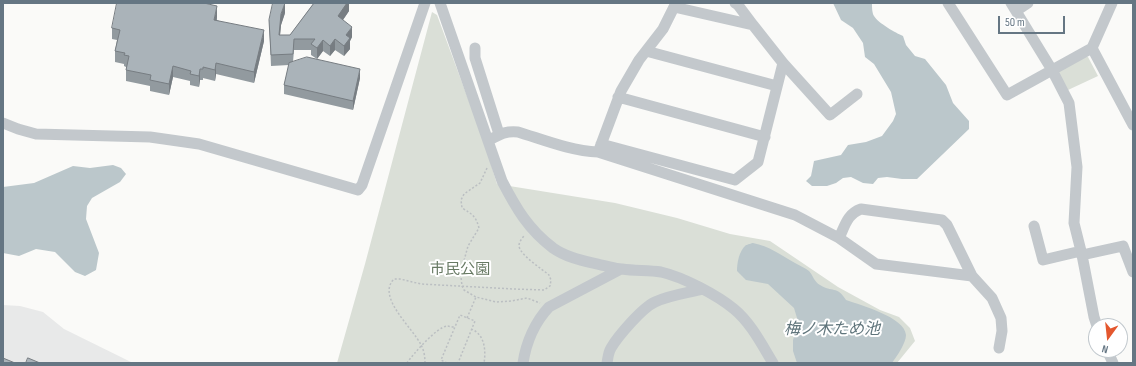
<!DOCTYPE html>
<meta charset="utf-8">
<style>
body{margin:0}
#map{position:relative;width:1136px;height:366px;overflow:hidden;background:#fafaf8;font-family:"Sofia Sans Condensed",sans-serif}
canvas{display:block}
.frame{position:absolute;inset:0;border:4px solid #657683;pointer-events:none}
.north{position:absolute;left:1088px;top:318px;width:40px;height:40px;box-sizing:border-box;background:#fff;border:1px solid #c1c8cd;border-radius:50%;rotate:195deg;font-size:11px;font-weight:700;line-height:16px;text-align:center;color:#657683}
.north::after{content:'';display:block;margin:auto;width:14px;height:18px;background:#e4572e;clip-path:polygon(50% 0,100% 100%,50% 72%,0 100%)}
.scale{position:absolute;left:998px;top:16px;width:67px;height:18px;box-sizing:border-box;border:2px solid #657683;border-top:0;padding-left:5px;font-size:12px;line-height:14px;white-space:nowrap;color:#657683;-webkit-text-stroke:3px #fff;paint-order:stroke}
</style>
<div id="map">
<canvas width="1136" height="366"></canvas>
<div class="frame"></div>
<div class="north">N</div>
<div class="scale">50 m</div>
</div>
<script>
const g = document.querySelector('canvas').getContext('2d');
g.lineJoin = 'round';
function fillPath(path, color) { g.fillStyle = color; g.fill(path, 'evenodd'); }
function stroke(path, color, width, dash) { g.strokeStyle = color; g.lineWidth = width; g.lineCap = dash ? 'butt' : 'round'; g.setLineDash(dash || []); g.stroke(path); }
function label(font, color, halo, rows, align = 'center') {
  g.font = font + ' "Sofia Sans Condensed","Noto Sans JP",sans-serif'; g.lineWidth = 4; g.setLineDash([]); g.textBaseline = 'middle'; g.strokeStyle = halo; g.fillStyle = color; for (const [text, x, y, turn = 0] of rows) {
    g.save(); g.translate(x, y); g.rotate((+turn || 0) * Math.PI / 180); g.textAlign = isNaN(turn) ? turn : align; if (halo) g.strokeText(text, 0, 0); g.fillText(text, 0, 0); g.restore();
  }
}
fillPath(new Path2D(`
 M 3,305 L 20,306 L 43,312 L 64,329 L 133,363 L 3,363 Z`), '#e8e9e9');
fillPath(new Path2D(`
 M 432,12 L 437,15 L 484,142 L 497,184 L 615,203 L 677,218 L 730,234 L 770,241 L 838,287 L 880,310 L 899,317 L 910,328 L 915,341 L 897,363 L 337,363 L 365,264 Z
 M 1085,56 L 1088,57 L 1098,76 L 1068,90 L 1057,73 Z`), '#dadfd7');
fillPath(new Path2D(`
 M 833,3 L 872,3 C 872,7 872,13 874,16 C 878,23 896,33 903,36 L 906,45 L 915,56 L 925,59 L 946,85 L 953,103 L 969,121 L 969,129 L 917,179 L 902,179 L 887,177 L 878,178 L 873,184 L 863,183 L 851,177 L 843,178 L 836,183 L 827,186 L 812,186 L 806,181 L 811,176 L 814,161 L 841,155 L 848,145 L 866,142 L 882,136 L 893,121 L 896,114 L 891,92 L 874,64 L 865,57 L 863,43 L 853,28 L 841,20 Z
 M 113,165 L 121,168 L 126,174 L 120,182 L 92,198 L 87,206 L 86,219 L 99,253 L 96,270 L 85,276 L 75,272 L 55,252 L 36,249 L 19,256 L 3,253 L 3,187 L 34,183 L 73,166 L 90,168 Z
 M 753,243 C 769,246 781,255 795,263 C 799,265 805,268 809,271 C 813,275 814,282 820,285 C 832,293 837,285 846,300 C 860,305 905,317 906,335 C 906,343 897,356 892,363 L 797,363 L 793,351 L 793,340 L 797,327 L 797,318 L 794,308 L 768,284 L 746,280 L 737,271 C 737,263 739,251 746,245 C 747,245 752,243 753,243 Z`), '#bbc7cb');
stroke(new Path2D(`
 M 487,168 L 480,183 L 464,194 L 461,200 L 462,208 C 472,214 476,216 479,228 L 468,246 L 462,268 L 461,277 L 462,286 L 464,290 L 476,297 L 496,302 L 511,301 L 527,298 L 540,303
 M 467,318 L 476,297
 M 471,329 C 485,334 486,351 484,363
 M 407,363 C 413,354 437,327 447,326 C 449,326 451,327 454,327
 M 425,363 C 425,357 424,350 421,345 C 413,328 376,297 394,279 L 400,279 L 421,284 L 514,289 L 544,290 L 550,286 L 551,280 L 549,275 C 542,269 520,255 519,246 C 519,242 522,238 525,235
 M 447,363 L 441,360 L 460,315 L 475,321 L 458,363`), '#bbbfc2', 1.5, [2, 2]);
stroke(new Path2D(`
 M 440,3 L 502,181 C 516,208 528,229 553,248 C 567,258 585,261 601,265 C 608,266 615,269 622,269 C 635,271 648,270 661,272 C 683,277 717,295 734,309 C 751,323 762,345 773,363
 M 735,3 L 738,5 L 753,25
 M 948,3 L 1007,95 L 1092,48 L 1112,3
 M 1011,3 L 1052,70 L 1069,103 L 1077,167 L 1074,223 L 1082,255 L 1094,317 L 1097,326
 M 1016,11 L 1028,3
 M 475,48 L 475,58 L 499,134
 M 1092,48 L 1133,125
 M 646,51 L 777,86
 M 783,63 L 830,115 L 857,94
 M 618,97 L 765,137
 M 3,123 L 18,129 L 36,134 L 150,137 L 199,144 L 358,190 L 362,185 L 425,3
 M 489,140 C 501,134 504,131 518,132 C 544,140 571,151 598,152 L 795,215 L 839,238 L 876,264 L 972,276 L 992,298 L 1001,318 L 1002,331 L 999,348
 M 601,144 L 735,180 L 758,162 L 783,63 L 753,25 L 674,7
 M 599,150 L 621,91 L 639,60 L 663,29 L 676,3
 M 1034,226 L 1043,260 L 1081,251
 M 839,238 C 845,226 847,214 861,209 L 942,220 L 947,225 L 972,276
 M 1082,255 L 1123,246 L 1133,272
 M 1107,350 L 1113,363
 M 523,363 C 526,343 535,322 549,307 L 621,269
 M 607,363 C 608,358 608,353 611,348 C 618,336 642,308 655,302 C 670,295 688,293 703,289`), '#c3c8cc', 11);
fillPath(new Path2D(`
 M 314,3 L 349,3 L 349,11 L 343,20 L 352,37 L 350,41 L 350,49 L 344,56 L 335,50 L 330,56 L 323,51 L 317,59 L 360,78 L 353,110 L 284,94 L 284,85 L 289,65 L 271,66 L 269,20 L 285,13 L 281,25 L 280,35 L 290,35 ZM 294,50 L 311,50 L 311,55 L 317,59 L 293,62 Z
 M 217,17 L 217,20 L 264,41 L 254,83 L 216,74 L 215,81 L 203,78 L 203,80 L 200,80 L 199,87 L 190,85 L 190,81 L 173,77 L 169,95 L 150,91 L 150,86 L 126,81 L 126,67 L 124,66 L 124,64 L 115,62 L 115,51 L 117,40 L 112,39 L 112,28 Z`), '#929a9f');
fillPath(new Path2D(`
 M 285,3 L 285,13 L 281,25 L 279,46 L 279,35 L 281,14 Z
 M 345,3 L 349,3 L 349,11 L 338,27 L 338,16 Z
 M 217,6 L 217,17 L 214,31 L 214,20 Z
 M 352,27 L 352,37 L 350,41 L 350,49 L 344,56 L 344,46 L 346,35 Z
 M 264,30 L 264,41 L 254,83 L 254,72 Z
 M 335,39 L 335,50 L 330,56 L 330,46 Z
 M 323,40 L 323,51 L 317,59 L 317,48 Z
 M 216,63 L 216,74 L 215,81 L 215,70 Z
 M 173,66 L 173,77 L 169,95 L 169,84 Z
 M 200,69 L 200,80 L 199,87 L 199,76 Z
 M 360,69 L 360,78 L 353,110 L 353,101 Z`), '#777d82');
const building = new Path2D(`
 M 117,3 L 204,3 L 217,6 L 214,20 L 264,30 L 254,72 L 216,63 L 215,70 L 203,67 L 203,69 L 200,69 L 199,76 L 190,74 L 191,71 L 173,66 L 169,84 L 150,80 L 151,75 L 126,70 L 129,56 L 124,55 L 125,53 L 115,51 L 120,30 L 112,28 Z
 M 273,3 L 285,3 L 281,14 L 279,35 L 290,35 L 314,3 L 347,3 L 338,16 L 352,27 L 346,35 L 350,38 L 344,46 L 335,39 L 330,46 L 323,40 L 317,48 L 311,44 L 315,39 L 294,39 L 293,54 L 271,55 L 269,20 Z
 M 307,57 L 360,69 L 353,101 L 284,85 L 289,63 Z
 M 3,358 L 15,363 L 3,363 Z
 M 28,358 L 40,363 L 26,363 Z`);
fillPath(building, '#aab3b9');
stroke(building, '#777d82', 1);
label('15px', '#687a64', '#fff', [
 ["市民公園",460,270]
]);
label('italic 16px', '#60757c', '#fff', [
 ["梅ノ木ため池",832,330]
]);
</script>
